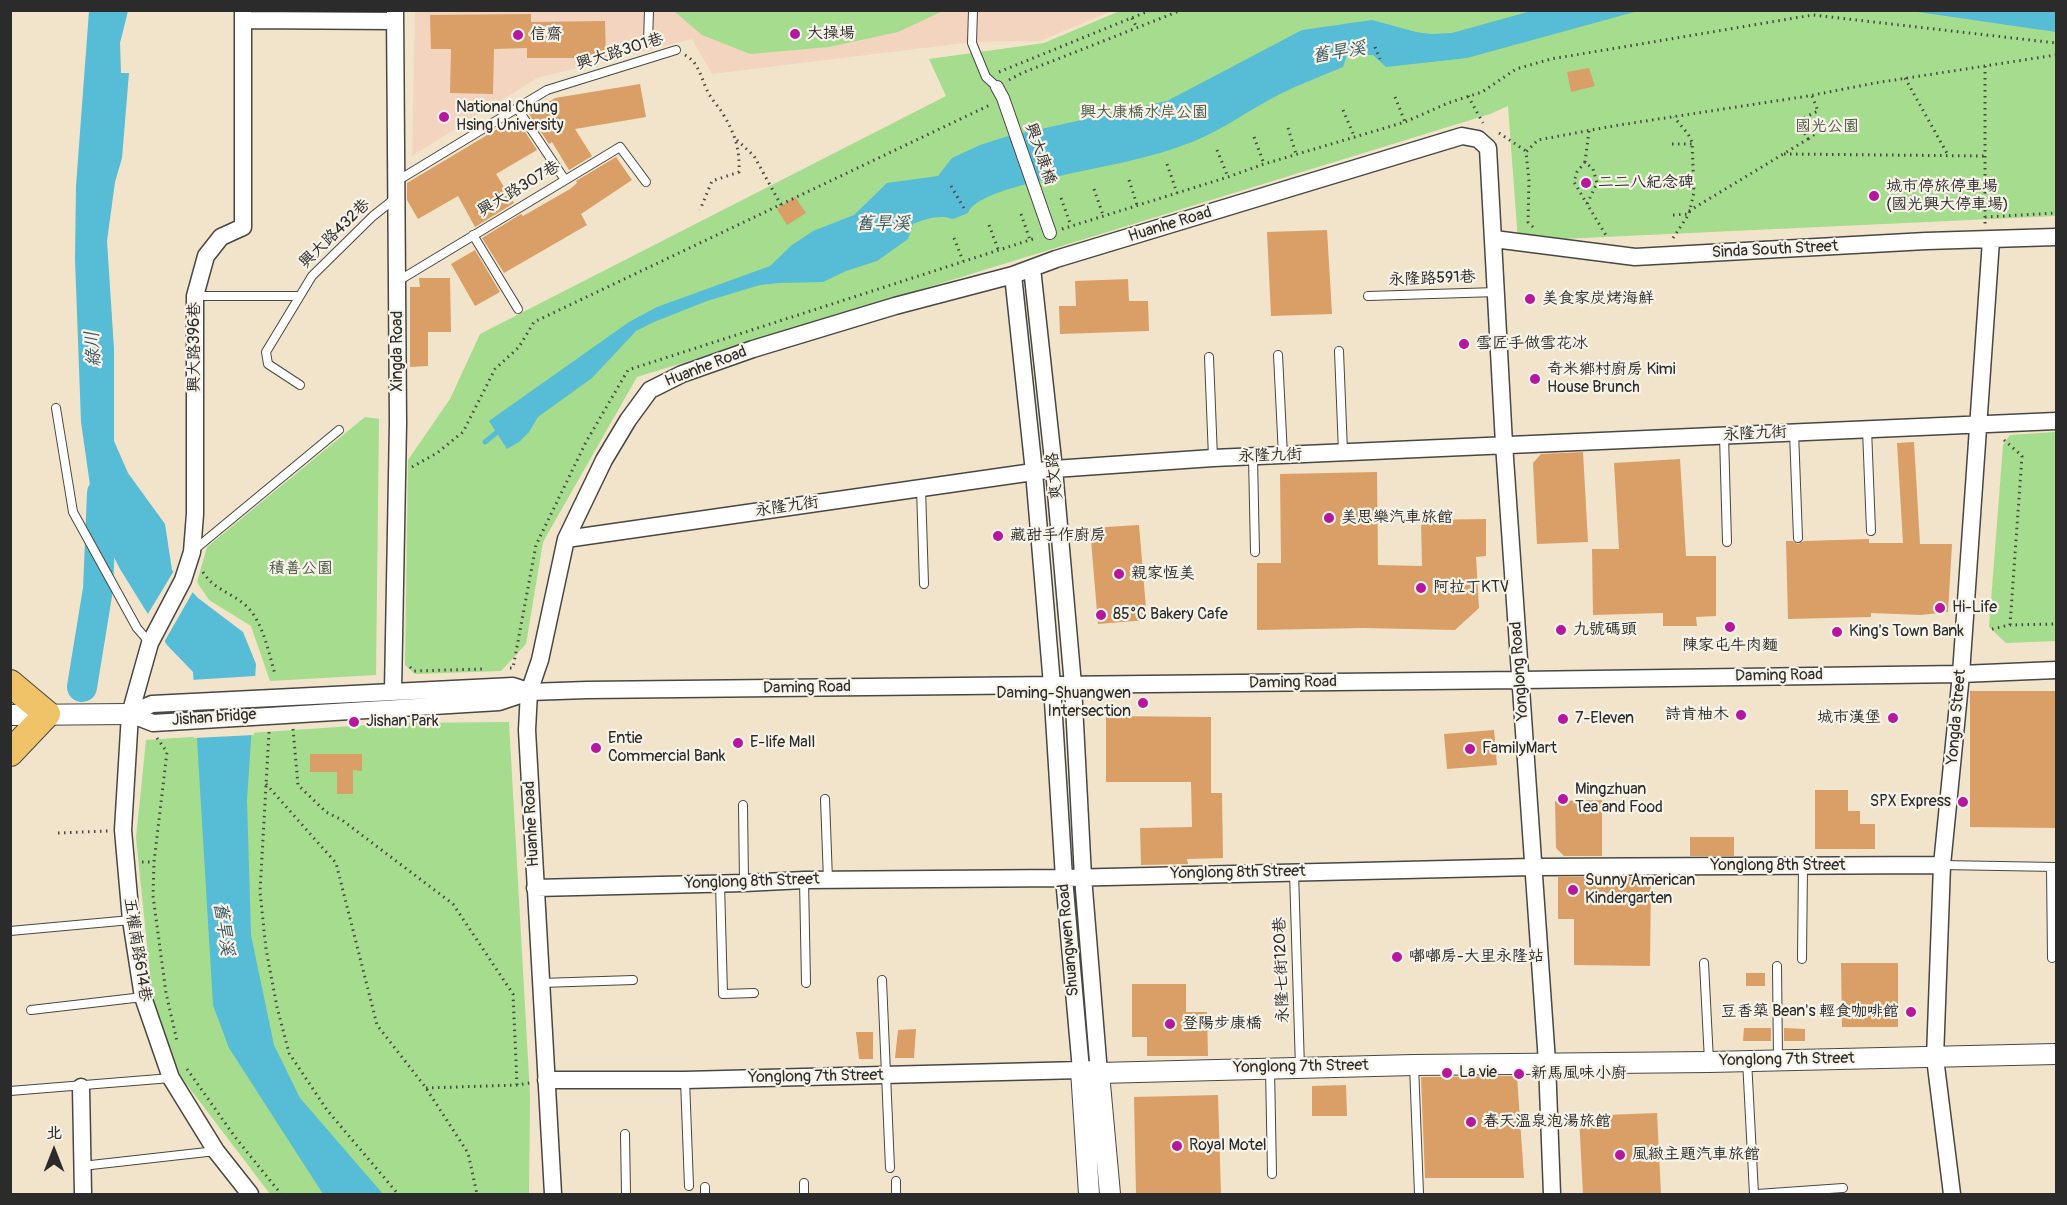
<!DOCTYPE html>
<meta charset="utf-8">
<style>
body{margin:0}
#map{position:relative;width:2067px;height:1205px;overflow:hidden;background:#f1e4ca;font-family:Pangolin,"LXGW WenKai TC",sans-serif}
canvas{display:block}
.frame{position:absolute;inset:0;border:12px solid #2b2b2b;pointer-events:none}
.north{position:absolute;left:24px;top:1121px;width:60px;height:60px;-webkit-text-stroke:4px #f7f3e8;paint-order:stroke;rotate:0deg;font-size:16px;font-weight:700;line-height:24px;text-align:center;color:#2b2b2b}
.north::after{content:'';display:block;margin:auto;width:21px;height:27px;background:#2b2b2b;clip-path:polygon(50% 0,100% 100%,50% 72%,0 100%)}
</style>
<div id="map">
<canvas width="2067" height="1205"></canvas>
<div class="frame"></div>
<div class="north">北</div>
</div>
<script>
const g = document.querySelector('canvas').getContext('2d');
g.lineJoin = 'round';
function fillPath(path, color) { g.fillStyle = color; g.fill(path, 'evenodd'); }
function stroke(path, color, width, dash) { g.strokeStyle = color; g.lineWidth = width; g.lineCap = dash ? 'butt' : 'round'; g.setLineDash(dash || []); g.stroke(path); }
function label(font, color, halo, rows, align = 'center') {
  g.font = font + ' Pangolin,"LXGW WenKai TC",sans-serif'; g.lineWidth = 4.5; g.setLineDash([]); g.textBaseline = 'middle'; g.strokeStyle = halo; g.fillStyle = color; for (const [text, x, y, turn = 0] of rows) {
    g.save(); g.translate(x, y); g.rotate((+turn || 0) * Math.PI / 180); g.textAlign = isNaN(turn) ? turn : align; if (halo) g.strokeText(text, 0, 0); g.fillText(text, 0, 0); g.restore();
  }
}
fillPath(new Path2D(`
 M 415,11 L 1112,11 L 1040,41 L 973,42 L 712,74 L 692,39 L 537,78 L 412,156 Z`), '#f3d4bf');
fillPath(new Path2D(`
 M 1122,10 L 2056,11 L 2056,216 L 1518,241 L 1508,106 L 1490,114 L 637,377 L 543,542 L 526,644 L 501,671 L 415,674 L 405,665 L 408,460 L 450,399 L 480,334 L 946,96 L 929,59 L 1044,43 Z
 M 674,11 L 943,11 L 898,32 L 829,47 L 750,54 L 702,35 Z
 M 365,417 L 379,419 L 376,675 L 270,681 L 251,626 L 209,600 L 197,582 L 207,547 Z
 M 2056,432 L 2056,641 L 2006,643 L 1989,627 L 2003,445 L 2010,435 Z
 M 509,722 L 530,1095 L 529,1194 L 270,1194 L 181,1077 L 154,1013 L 136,838 L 146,740 L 397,723 Z`), '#a5dc8e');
fillPath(new Path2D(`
 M 89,11 L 128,11 L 120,43 L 121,73 L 129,73 L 122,158 L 115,182 L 107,241 L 114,349 L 114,441 L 128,473 L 165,524 L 172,570 L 198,598 L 243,632 L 256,664 L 247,800 L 251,935 L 274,1045 L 300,1098 L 383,1194 L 323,1194 L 229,1048 L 213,1005 L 193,672 L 167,645 L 120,569 L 95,520 L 81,422 L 75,259 L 76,186 Z
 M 1531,11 L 1638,11 L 1467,58 L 1386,67 L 1373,55 L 1347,55 L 1343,67 C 1322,76 1300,84 1280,94 C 1250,109 1223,130 1192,142 C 1152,158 1109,165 1068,174 C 1046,180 976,192 968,213 L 953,219 C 941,214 924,219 913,224 L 908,239 L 877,261 L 846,271 L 823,282 L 779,283 L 760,285 L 707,301 L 654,322 L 636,331 L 592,378 L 538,417 L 529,432 L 519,442 L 507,449 L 489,421 L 629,322 L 657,307 L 770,266 L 792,245 L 813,231 L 854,215 L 887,183 L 938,176 L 952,158 L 980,145 L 1005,137 L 1167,101 L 1302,30 L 1372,20 L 1416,32 L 1431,34 L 1452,33 Z
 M 1911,11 L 2056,11 L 2056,32 Z`), '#57bcd5');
fillPath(new Path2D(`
 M 175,569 L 194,590 L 163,644 L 146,617 Z
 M 255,676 L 257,702 L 254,735 L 194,738 L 191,680 Z`), '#f1e4ca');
stroke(new Path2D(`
 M 485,442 L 501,429`), '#57bcd5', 5);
stroke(new Path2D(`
 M 82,687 L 98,589 L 102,493`), '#57bcd5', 30);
fillPath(new Path2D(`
 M 531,14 L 531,22 L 605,21 L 606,58 L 527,58 L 527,48 L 494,49 L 493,94 L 450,93 L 451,49 L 431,49 L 430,15 Z
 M 1589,68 L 1595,86 L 1571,92 L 1567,72 Z
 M 640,84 L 646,117 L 575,129 L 592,156 L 569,170 L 552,142 L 549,144 L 529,114 L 555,98 Z
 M 514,119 L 516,122 L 518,121 L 537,150 L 496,174 L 514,203 L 475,227 L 458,196 L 418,219 L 407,200 L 407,183 Z
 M 616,157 L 632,180 L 581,214 L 587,225 L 504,273 L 482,238 L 521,214 L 523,216 L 570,189 L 577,183 L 576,181 Z
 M 795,197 L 806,213 L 787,225 L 777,209 Z
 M 1327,230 L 1332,314 L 1271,316 L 1267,232 Z
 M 475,250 L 500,292 L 475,306 L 451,264 Z
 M 419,278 L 450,278 L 451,332 L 428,332 L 428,366 L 410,367 L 410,287 L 420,287 Z
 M 1128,279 L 1129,301 L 1148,301 L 1149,331 L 1060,334 L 1059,306 L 1076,306 L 1075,281 Z
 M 1914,442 L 1920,544 L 1952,544 L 1948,612 L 1921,615 L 1871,613 L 1871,617 L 1788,619 L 1786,541 L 1793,541 L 1798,544 L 1804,541 L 1869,539 L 1869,543 L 1903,543 L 1897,443 Z
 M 1583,452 L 1588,542 L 1537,544 L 1533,463 L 1541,454 Z
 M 1680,459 L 1686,556 L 1716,556 L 1716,616 L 1696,617 L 1697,626 L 1663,626 L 1663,613 L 1593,615 L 1592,549 L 1619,549 L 1614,463 Z
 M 1377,472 L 1378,565 L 1422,566 L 1421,520 L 1486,519 L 1486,556 L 1476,557 L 1479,608 L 1455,630 L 1364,628 L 1257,630 L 1257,563 L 1281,563 L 1280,474 Z
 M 1139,525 L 1147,620 L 1098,624 L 1090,528 Z
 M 1970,691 L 2056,691 L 2056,828 L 1970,827 Z
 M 1106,716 L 1211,717 L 1211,793 L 1222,793 L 1223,858 L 1187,859 L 1188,864 L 1141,865 L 1140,828 L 1192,827 L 1191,782 L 1106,782 Z
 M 1494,730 L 1497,765 L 1447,769 L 1444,734 Z
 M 310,754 L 362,754 L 362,771 L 353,770 L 353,794 L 337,794 L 337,772 L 310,772 Z
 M 1815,790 L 1848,790 L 1848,811 L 1860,811 L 1860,824 L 1875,824 L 1875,849 L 1815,849 Z
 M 1602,800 L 1602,856 L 1564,856 L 1556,848 L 1555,801 Z
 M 1690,837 L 1734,837 L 1734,856 L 1690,856 Z
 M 1558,877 L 1651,877 L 1650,966 L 1574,965 L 1574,919 L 1558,919 Z
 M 1841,963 L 1898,963 L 1898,1027 L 1842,1027 Z
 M 1746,973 L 1765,973 L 1765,986 L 1746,986 Z
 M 1132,984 L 1186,984 L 1186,1012 L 1207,1012 L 1208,1056 L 1147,1056 L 1147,1037 L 1132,1037 Z
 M 1744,1028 L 1771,1028 L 1771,1041 L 1743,1041 Z
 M 1784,1028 L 1805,1029 L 1805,1041 L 1784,1041 Z
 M 916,1029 L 914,1058 L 895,1058 L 898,1030 Z
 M 856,1032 L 873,1032 L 873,1059 L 859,1059 Z
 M 1517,1076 L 1524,1178 L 1425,1178 L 1421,1077 Z
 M 1346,1085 L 1347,1116 L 1312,1116 L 1312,1086 Z
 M 1218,1095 L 1221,1194 L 1136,1194 L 1134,1097 Z
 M 1657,1113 L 1661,1194 L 1583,1194 L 1579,1116 Z`), '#d99f66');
const service = new Path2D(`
 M 973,10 L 972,43 L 986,77 L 997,87
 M 648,42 L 649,10
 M 517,108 L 565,180
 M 397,181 L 547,90 L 676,50
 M 473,235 L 518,309
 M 398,281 L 620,147 L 646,182
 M 195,296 L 299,296
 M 1368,296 L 1497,292
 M 1339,351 L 1343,452
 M 1278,355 L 1283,456
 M 1209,357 L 1213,458
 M 300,385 L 268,364 L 266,352 L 312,276 L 373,216 L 397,197
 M 56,408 L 73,512 L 137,628 L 150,643
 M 1867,429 L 1871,531
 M 1794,432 L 1798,538
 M 1724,436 L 1727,542
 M 1253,457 L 1255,552
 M 921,488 L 924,584
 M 194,550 L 339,430
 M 825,799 L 828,880
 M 743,805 L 744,883
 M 1942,865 L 2056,867
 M 2051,867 L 2052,958
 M 1294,872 L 1300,1068
 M 804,880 L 806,983
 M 720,884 L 723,994 L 754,993
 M 10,931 L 131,920
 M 1802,959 L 1803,866
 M 1704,963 L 1709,1061
 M 1777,966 L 1778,1059
 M 882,980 L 890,1168
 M 541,983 L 633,980
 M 31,1010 L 143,997
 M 1747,1060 L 1754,1194
 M 1414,1065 L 1419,1194
 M 1270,1068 L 1272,1174
 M 685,1080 L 689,1186
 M 10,1091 L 171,1078
 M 625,1134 L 626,1194
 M 82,1166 L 216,1151
 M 804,1183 L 804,1194
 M 705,1187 L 705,1194
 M 896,1194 L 896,1181
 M 1757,1194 L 1843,1188`);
const pedestrian = new Path2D(`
 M 997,87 L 1003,98 L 1050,233`);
const minor = new Path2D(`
 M 243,10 L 243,227 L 221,237 L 206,256 L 195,296 L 195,514 L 192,552 L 183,580 L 150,643 L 130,714 L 123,830 L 131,920 L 143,997 L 171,1078 L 216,1151 L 250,1194
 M 243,20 L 395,21
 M 1494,239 L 1635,257 L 1926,241 L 2056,237
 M 1032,268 L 1054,469 L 1073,685 L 1083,877 L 1099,1073
 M 566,539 L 1054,469 L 1213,458 L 2056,421
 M 393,691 L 398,423 L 395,10
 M 130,714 L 153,723 L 499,702 L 529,692 L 587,690 L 1521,680 L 1961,674 L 2056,670
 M 130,714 L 152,704 L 513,686 L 528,691
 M 535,888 L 744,883 L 804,880 L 1064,878 L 1532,867 L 1942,865
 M 546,1080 L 685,1080 L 1081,1070 L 1064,878 L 1052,685 L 1034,472 L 1013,275
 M 81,1087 L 83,1194
 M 553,1194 L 527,730 L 529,692 L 540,660 L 566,539 L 604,460 L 628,420 L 650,390 L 682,374 L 753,349 L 895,306 L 1013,275 L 1056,259 L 1462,136 L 1478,139 L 1488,148 L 1504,444 L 1547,1062 L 1552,1194
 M 1952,1194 L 1935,1058 L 1942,865 L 1961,674 L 1991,240`);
const tertiary = new Path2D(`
 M 10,715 L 130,714
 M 1099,1073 L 1110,1194
 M 1089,1194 L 1081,1070 L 1099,1073 L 1414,1065 L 1709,1062 L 2056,1054`);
const primary = new Path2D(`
 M 10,683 L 47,714 L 10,753`);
stroke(service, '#494743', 10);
stroke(pedestrian, '#494743', 14);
stroke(minor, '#494743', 19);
stroke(tertiary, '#494743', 22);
stroke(primary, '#494743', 28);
stroke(new Path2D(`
 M 1132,18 L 1137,28
 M 1375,47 L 1380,59
 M 685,55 C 700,63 701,80 709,94 C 713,101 719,107 723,114 C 735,134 740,149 739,172 L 712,181 L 700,210
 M 1985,66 L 1985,224
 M 999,72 L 1151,10
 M 1905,78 L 1948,155
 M 1009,80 L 1022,73 L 1182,10
 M 1468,96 L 1483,123
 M 1395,97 L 1405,122
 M 1343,110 L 1355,138
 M 1288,128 L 1296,154
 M 1589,131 L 1585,162 L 1593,169 L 1597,183 L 1587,204 L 1607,237
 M 1499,133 L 1526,151
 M 1254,137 L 1264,164
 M 1808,139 L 1822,129
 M 737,140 L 754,156 L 781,205
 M 1672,144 L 1692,144
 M 1217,150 L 1228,177
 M 1784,154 L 1985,156
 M 1585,162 L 1577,172 L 1574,182 L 1587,204
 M 1167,164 L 1177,193
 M 1129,180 L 1137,205
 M 951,186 L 965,210
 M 1094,189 L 1103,215
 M 1061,198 L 1071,226
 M 1689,211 L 1808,139 L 1797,121 L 1818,111 L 1812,96
 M 1021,214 L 1030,240
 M 1673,215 L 1689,214
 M 1985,217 L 2056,213
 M 989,225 L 998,249
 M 1533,227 L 1528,222 L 1529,181 L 1526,152 L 1538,140 L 1613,126 L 1808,96 L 1875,83 L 2056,55
 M 1062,229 L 1228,177 L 1264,164 L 1405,122 L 1448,103 L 1482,92 L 1516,69 L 1551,59 L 1813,15 L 2056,43
 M 954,238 L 963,261
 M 1673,238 L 1689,214 L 1694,192 L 1692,142 L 1688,134 L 1674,117
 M 2004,440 L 2022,456 L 2010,625
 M 412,467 L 437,453 L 463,432 L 495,369 L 519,347 L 534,322 L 992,104
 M 203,572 C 213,589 230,592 244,604 C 263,620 268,651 275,674
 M 1992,629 L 2010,625 L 2056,624
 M 410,667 L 414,671 L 482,669
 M 510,668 L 513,668 L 536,545 L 586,442 L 628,370 L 1036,238
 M 293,729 L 298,785 L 326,812 L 342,820 L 453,904 L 513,994 L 517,1085
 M 269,732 L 260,892 L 266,949 L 277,1007 L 289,1053 L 327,1110 L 398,1194
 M 157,738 L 167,752 L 154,862 L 153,896 L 166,993 L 177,1041
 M 266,784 L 336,863 L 377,1025 L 426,1088 L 468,1153 L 477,1194
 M 58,833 L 109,831
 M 142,862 L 154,862
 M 187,1069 L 235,1137 L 281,1194
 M 426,1088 L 517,1085 L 530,1083`), '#494743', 3, [1.5, 4.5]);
stroke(service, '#fff', 8);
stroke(pedestrian, '#fff', 12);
stroke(minor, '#fff', 16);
stroke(tertiary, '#fff', 20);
stroke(primary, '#f1c369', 26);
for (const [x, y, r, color] of [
 [795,34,6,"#b5179e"],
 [518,35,6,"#b5179e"],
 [444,117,6,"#b5179e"],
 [1586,183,6,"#b5179e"],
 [1874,196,6,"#b5179e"],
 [1530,299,6,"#b5179e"],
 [1464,344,6,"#b5179e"],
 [1535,379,6,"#b5179e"],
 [1329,518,6,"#b5179e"],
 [998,536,6,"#b5179e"],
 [1119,574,6,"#b5179e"],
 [1421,588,6,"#b5179e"],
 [1940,608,6,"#b5179e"],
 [1101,615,6,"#b5179e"],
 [1730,627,6,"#b5179e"],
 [1561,630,6,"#b5179e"],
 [1837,632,6,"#b5179e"],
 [1143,703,6,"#b5179e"],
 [1741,715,6,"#b5179e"],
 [1893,718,6,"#b5179e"],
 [1563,719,6,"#b5179e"],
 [354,722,6,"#b5179e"],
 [738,743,6,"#b5179e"],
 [596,748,6,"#b5179e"],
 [1470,749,6,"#b5179e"],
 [1563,799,6,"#b5179e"],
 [1963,802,6,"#b5179e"],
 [1573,890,6,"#b5179e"],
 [1397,957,6,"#b5179e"],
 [1911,1012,6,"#b5179e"],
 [1170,1024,6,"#b5179e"],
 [1447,1073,6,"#b5179e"],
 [1519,1074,6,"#b5179e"],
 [1471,1122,6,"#b5179e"],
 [1177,1146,6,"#b5179e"],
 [1620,1155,6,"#b5179e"]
]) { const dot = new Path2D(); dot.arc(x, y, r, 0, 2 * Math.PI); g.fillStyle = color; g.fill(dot); stroke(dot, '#f7f3e8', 2); }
label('16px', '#2b2b2b', '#f7f3e8', [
 ["大操場",807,34],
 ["信齋",530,35],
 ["National Chung",456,108],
 ["Hsing University",456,126],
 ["二二八紀念碑",1598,183],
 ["城市停旅停車場",1886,187],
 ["(國光興大停車場)",1886,205],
 ["美食家炭烤海鮮",1542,299],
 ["雪匠手做雪花冰",1476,344],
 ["奇米鄉村廚房 Kimi",1547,370],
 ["House Brunch",1547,388],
 ["美思樂汽車旅館",1341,518],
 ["藏甜手作廚房",1010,536],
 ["親家恆美",1131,574],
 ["阿拉丁KTV",1433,588],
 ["Hi-Life",1952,608],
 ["85°C Bakery Cafe",1113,615],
 ["九號碼頭",1573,630],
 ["King's Town Bank",1849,632],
 ["陳家屯牛肉麵",1730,646,"center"],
 ["Daming-Shuangwen",1131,694,"right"],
 ["Intersection",1131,712,"right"],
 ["詩肯柚木",1729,715,"right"],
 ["城市漢堡",1881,718,"right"],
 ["7-Eleven",1575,719],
 ["Jishan Park",366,722],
 ["Entie",608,739],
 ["Commercial Bank",608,757],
 ["E-life Mall",750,743],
 ["FamilyMart",1482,749],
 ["Mingzhuan",1575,790],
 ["Tea and Food",1575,808],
 ["SPX Express",1951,802,"right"],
 ["Sunny American",1585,881],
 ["Kindergarten",1585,899],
 ["嘟嘟房-大里永隆站",1409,957],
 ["豆香築 Bean's 輕食咖啡館",1899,1012,"right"],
 ["登陽步康橋",1182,1024],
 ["La vie",1459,1073],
 ["新馬風味小廚",1531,1074],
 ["春天溫泉泡湯旅館",1483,1122],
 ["Royal Motel",1189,1146],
 ["風緻主題汽車旅館",1632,1155]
], 'left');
label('16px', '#2b2b2b', '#f7f3e8', [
 ["興大路301巷",620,52,-17],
 ["興大康橋",1040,154,71],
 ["興大路307巷",519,189,-31],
 ["Huanhe Road",1170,225,-17],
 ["興大路432巷",335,234,-44],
 ["Sinda South Street",1775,250,-3],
 ["永隆路591巷",1432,279,-2],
 ["興大路396巷",195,347,-90],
 ["Xingda Road",398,351,-90],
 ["Huanhe Road",706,367,-21],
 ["永隆九街",1755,434,-3],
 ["永隆九街",1270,456,-2],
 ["爽文路",1055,476,-96],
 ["永隆九街",787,507,-8],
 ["Yonglong Road",1520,671,-94],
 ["Daming Road",1779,676,-1],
 ["Daming Road",1293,683,-1],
 ["Daming Road",807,688,-1],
 ["Yongda Street",1957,717,-85],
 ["Jishan bridge",214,718,-4],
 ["Huanhe Road",532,824,-93],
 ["Yonglong 8th Street",1778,866],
 ["Yonglong 8th Street",1238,873,-1],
 ["Yonglong 8th Street",752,882,-2],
 ["Shuangwen Road",1069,940,-95],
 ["五權南路614巷",137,950,81],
 ["永隆七街120巷",1282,970,-92],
 ["Yonglong 7th Street",1787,1060,-1],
 ["Yonglong 7th Street",1301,1067,-1],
 ["Yonglong 7th Street",816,1077,-1]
]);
label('16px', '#4a5744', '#f7f3e8', [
 ["興大康橋水岸公園",1144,113],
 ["國光公園",1827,127],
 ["積善公園",301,569]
]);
label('italic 18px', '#38565e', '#f7f3e8', [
 ["舊旱溪",1339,53,-9],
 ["舊旱溪",883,224],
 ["綠川",94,349,-93],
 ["舊旱溪",223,929,82]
]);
</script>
